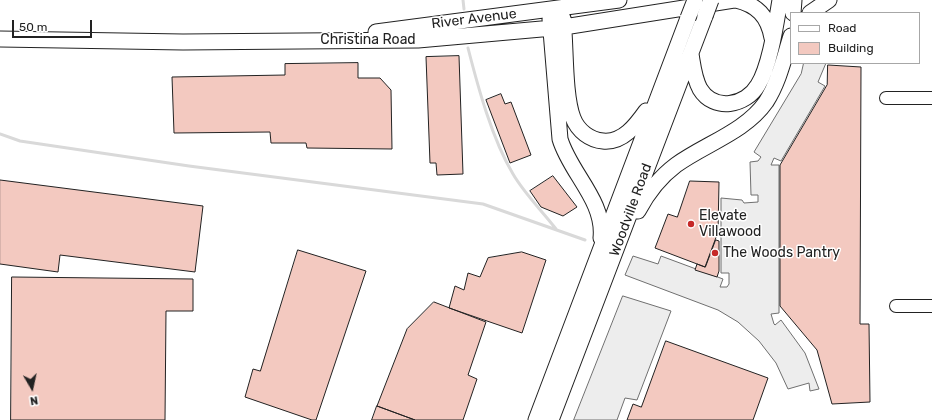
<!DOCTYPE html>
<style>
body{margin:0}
#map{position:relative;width:932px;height:420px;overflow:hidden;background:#fff;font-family:Rubik,sans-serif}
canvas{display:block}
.legend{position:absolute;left:790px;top:12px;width:130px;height:52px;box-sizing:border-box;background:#fff;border:1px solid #a7a7a7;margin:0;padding:5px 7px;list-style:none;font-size:12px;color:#222}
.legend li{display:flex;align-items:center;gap:8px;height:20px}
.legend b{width:20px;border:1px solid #a7a7a7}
.north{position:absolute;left:12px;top:368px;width:40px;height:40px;-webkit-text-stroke:3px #fff;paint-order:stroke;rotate:171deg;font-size:11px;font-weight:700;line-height:16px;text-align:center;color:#222}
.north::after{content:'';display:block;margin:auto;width:14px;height:18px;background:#222;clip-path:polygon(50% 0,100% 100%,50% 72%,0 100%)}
.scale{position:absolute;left:12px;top:20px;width:80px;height:18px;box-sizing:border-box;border:2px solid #222;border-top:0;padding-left:5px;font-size:12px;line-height:14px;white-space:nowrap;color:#222;-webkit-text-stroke:3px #fff;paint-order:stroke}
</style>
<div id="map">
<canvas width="932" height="420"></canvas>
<ul class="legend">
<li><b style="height:5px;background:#fff"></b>Road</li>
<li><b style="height:11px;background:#f3c9c0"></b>Building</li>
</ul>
<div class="north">N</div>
<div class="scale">50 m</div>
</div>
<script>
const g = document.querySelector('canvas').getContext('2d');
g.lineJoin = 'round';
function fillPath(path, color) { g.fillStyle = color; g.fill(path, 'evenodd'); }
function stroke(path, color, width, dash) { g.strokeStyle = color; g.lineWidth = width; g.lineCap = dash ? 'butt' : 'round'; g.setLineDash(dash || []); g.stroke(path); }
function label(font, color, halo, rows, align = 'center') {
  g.font = font + ' Rubik,sans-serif'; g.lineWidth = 3; g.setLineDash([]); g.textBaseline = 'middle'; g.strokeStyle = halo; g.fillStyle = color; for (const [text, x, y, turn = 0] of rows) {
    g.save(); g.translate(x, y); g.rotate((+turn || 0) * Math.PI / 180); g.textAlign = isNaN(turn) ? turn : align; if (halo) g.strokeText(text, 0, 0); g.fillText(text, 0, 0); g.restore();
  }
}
const parking = new Path2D(`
 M 804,63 L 826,63 L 818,82 L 825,86 L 781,161 L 774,158 L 771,165 L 779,165 L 779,313 L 771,314 L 774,324 L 775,325 L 781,320 L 805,353 L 819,389 L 810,391 L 809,383 L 788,389 L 776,363 L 759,341 L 738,322 L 718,310 L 625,275 L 633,256 L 658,264 L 661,256 L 723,279 L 720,287 L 727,287 L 729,284 L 729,273 L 721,273 L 721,198 L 742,200 L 744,203 L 758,202 L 758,195 L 751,195 L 750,162 L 758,161 L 761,157 L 754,152 L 801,74 Z
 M 623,296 L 671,311 L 637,400 L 625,398 L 617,420 L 574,420 Z`);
fillPath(parking, '#ededed');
stroke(parking, '#6f6f6f', 1);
stroke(new Path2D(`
 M 463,0 L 464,9
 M 468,48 C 478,87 492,139 513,174 C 524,193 542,211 556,229
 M 0,134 L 20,141 L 189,166 L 483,204 L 585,240`), '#d9d9d9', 3);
const building = new Path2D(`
 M 459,56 L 463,174 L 437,175 L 436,163 L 430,163 L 426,57 Z
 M 358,63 L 358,78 L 380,78 L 391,90 L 392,149 L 307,148 L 306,143 L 271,143 L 270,132 L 174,133 L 172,77 L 285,75 L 285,64 Z
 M 828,65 L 861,67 L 860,324 L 869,324 L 870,402 L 832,404 L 817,350 L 780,306 L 780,165 L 827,85 Z
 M 501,94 L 505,104 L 511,102 L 531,155 L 510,163 L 486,100 Z
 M 553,176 L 577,207 L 563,216 L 541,207 L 530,191 Z
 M 0,180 L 203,206 L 195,272 L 60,255 L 58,272 L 0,264 Z
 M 690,181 L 719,182 L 718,232 L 705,267 L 655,248 L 668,214 L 677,217 Z
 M 716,240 L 719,241 L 719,271 L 717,277 L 695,270 L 697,264 L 705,267 Z
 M 298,250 L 366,271 L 316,420 L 312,420 L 245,397 L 253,369 L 260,371 Z
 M 522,252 L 546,260 L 522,333 L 449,308 L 455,286 L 464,290 L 468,273 L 480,277 L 488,258 Z
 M 12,277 L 193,279 L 193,311 L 166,311 L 165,420 L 11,420 Z
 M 434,302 L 486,322 L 468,375 L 477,379 L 463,420 L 415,420 L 377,406 L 407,329 Z
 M 666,341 L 768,378 L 753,420 L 627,420 L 633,404 L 641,407 Z
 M 377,406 L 415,420 L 372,420 Z`);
fillPath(building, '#f3c9c0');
stroke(building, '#222', 1);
const minor = new Path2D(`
 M 886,98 L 932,98
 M 896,306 L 932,306`);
const major = new Path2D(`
 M 736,0 C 757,5 768,16 772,38
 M 793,13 L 794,0
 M 810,13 L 829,0
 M 563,18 C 566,45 564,95 573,118 C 578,131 590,140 603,141 C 623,143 636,125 646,111
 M 550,19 L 560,139 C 570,173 605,201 601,238
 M 376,32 L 619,0
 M 0,39 L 183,42 L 418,40 L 564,27 L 734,0
 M 691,54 C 693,66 694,78 700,89 C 714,112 746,106 758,85 C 770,66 776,23 780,0
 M 638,211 C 647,194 660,177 676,165 C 705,144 745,132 766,102 C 779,82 784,58 791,36
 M 536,420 L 688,18
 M 551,420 L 705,16`);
stroke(minor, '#222', 14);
stroke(major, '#222', 17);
stroke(minor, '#fff', 12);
stroke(major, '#fff', 15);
const majorBridge = new Path2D(`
 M 705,16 L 711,0
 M 688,18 L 695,0`);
stroke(majorBridge, '#222', 17, []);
stroke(majorBridge, '#fff', 15);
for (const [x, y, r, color] of [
 [691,224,4,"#c62828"],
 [715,253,4,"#c62828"]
]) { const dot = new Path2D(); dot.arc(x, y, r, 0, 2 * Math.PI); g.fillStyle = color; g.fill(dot); stroke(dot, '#fff', 1.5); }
label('14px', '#222', '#fff', [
 ["River Avenue",474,19,-7],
 ["Christina Road",368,40],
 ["Woodville Road",631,210,-70]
]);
label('14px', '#222', '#fff', [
 ["Elevate",699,216],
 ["Villawood",699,232],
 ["The Woods Pantry",723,253]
], 'left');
</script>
